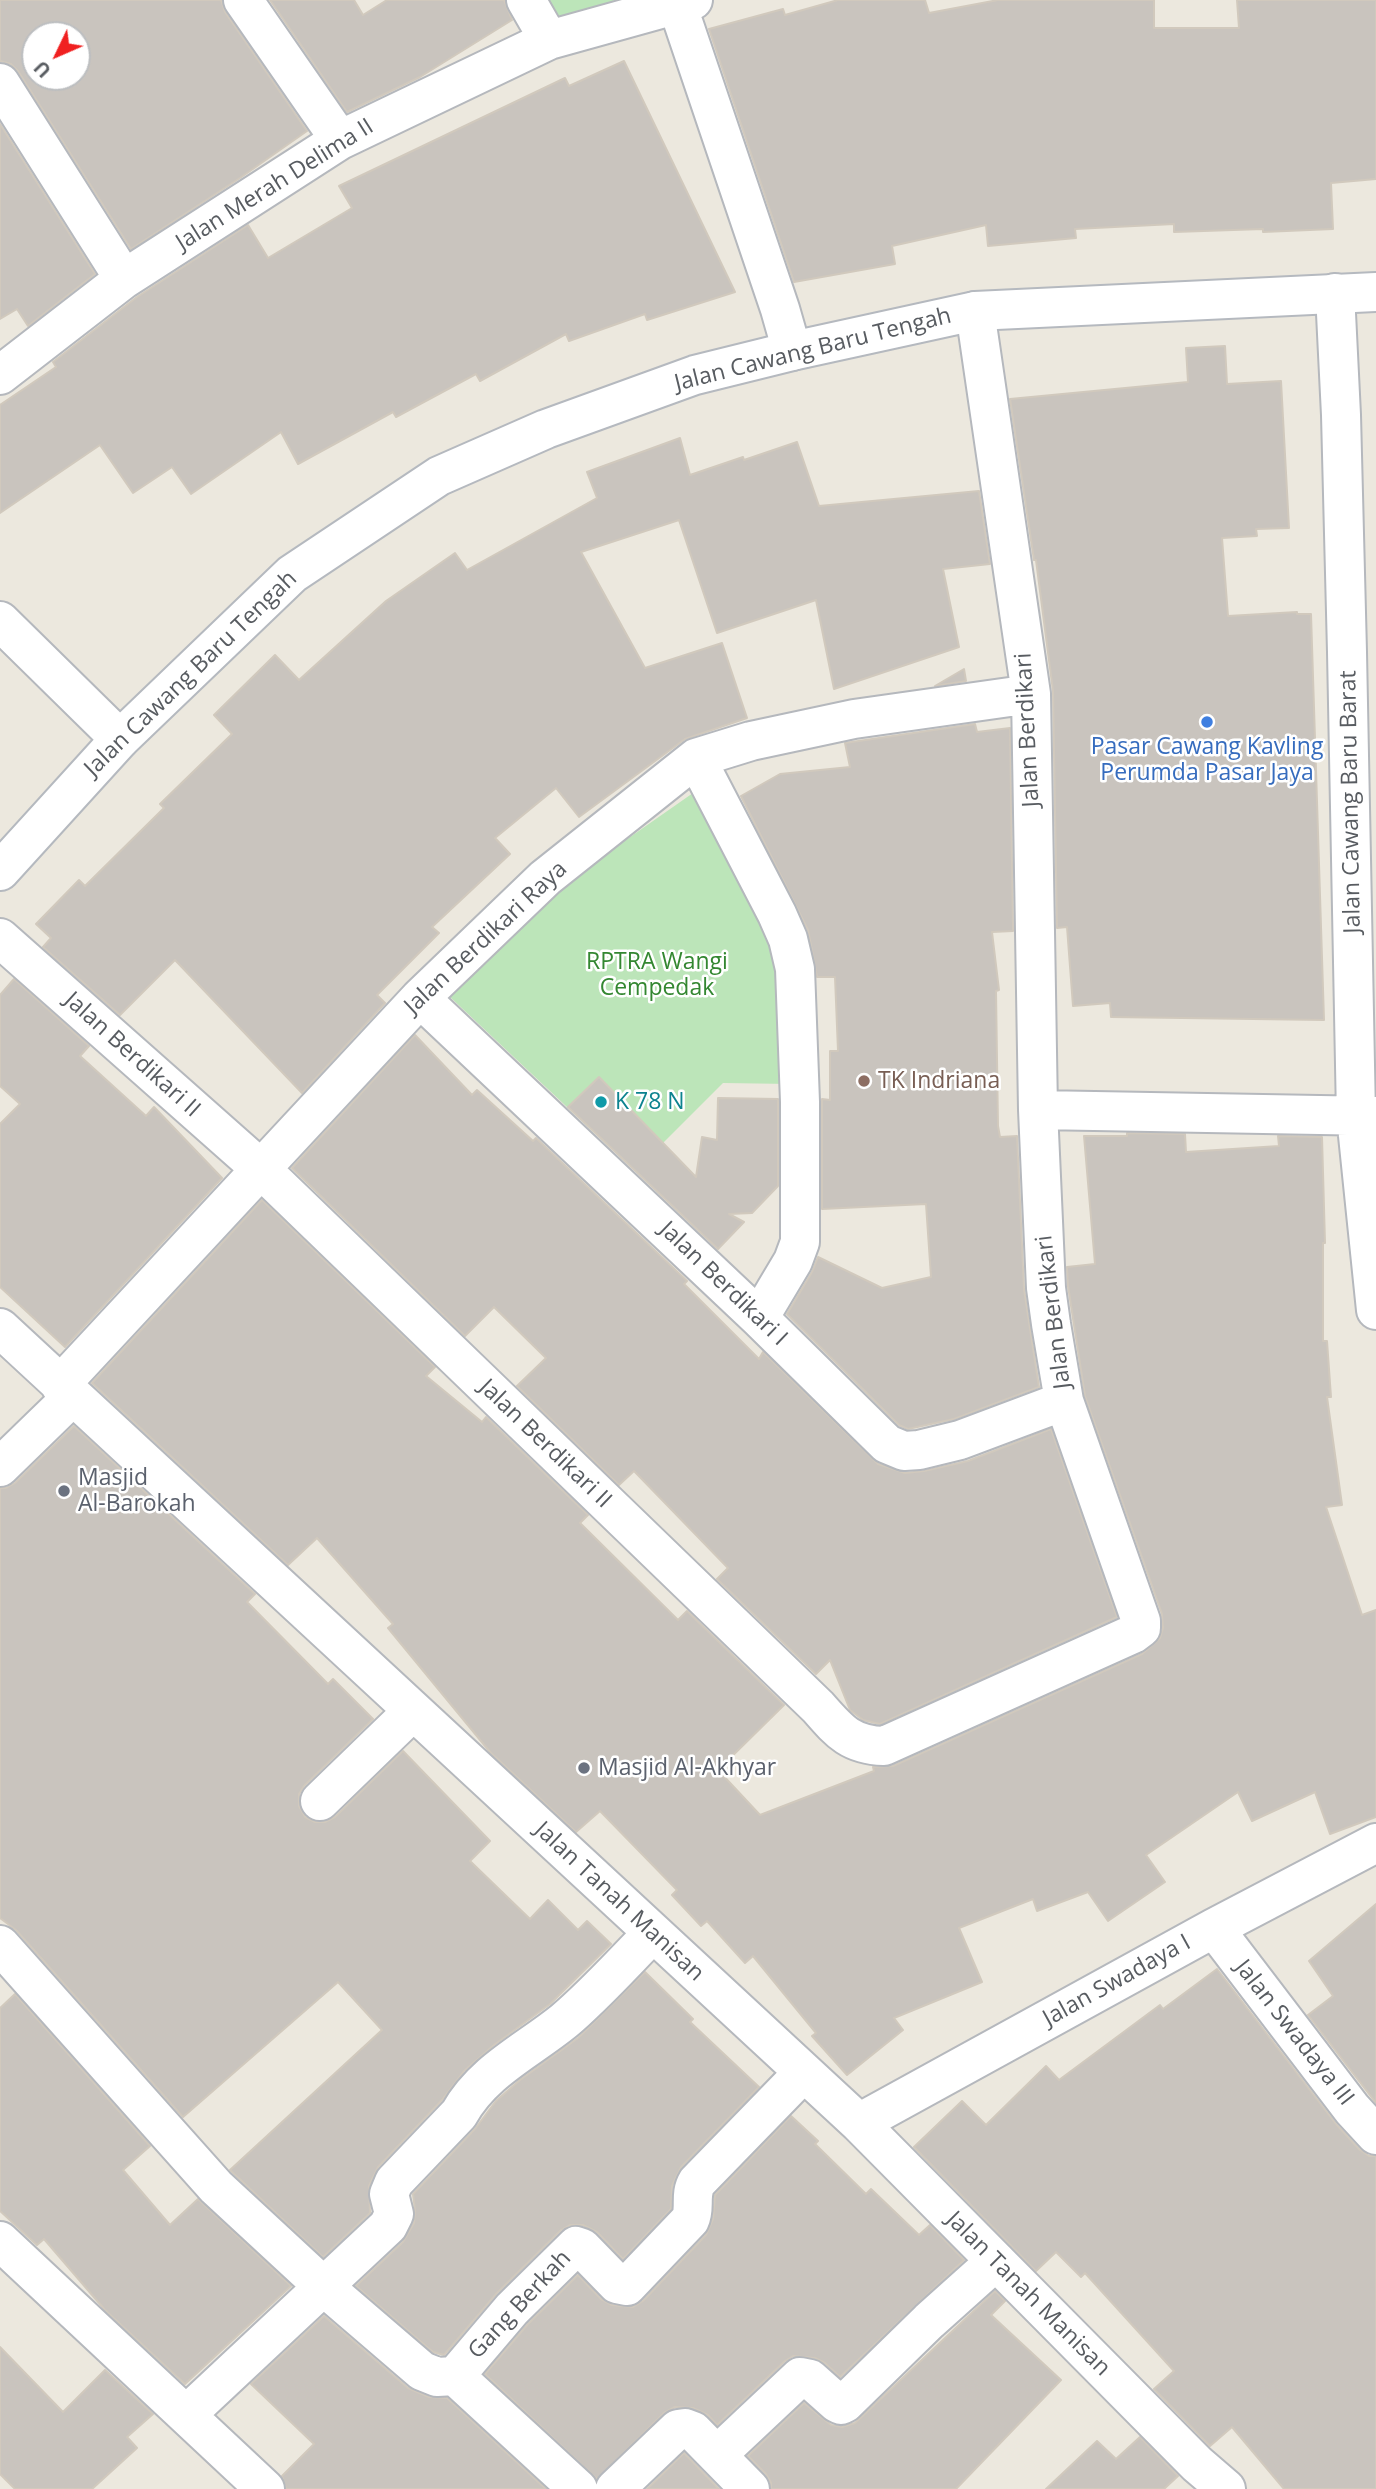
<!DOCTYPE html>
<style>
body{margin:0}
#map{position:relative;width:1376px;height:2489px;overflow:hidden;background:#ece8de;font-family:"Open Sans",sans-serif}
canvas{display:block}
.north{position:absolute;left:21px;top:21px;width:70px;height:70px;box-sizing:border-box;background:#fff;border:2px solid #bcbec0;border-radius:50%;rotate:226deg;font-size:19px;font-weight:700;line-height:28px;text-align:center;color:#585c61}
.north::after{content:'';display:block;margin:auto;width:24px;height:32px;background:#f02020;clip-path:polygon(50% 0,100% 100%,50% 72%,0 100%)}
</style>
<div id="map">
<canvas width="1376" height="2489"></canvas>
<div class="north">U</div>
</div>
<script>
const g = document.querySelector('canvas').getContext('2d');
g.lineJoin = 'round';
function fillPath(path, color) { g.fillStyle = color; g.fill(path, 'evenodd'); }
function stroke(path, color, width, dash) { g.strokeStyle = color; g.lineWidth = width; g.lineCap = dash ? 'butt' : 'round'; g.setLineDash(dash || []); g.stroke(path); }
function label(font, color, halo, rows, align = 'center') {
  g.font = font + ' "Open Sans",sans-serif'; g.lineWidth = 5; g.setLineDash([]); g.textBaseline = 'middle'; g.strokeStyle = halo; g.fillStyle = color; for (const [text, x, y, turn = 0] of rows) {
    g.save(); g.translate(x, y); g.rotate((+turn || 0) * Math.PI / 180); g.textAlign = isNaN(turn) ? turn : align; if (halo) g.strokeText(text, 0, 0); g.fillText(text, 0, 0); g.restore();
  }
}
fillPath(new Path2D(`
 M 536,0 L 616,0 L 548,22 Z
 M 703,786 L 783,945 L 791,1084 L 723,1083 L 635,1171 L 449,996 L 583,870 Z`), '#bce5b9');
const building = new Path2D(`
 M 0,0 L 221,0 L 225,12 L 307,131 L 240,178 L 131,249 L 18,71 L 11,64 L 0,61 ZM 35,35 L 77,35 L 77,77 L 35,77 Z
 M 270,0 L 354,0 L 363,15 L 387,0 L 504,0 L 512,20 L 420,77 L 347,112 Z
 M 838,0 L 925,0 L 929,13 L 998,0 L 1154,0 L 1154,28 L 1239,28 L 1237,0 L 1376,0 L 1376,179 L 1331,183 L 1333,229 L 1263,232 L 1263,229 L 1174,232 L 1174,224 L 1075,229 L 1076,238 L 988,246 L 986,225 L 892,246 L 895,264 L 794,282 L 709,29 L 783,9 L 785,15 Z
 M 624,61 L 735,292 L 647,320 L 645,314 L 569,341 L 566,334 L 480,381 L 476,374 L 396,417 L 393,412 L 298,464 L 281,432 L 191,494 L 172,467 L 133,493 L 100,445 L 0,513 L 0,405 L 56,367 L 53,362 L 137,297 L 248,225 L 268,258 L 352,208 L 339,186 L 565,78 L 569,86 Z
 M 0,124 L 95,274 L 28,326 L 17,309 L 0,319 Z
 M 1225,346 L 1227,384 L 1281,381 L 1289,528 L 1256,529 L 1257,536 L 1222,538 L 1228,616 L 1297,612 L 1297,614 L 1311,614 L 1324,1020 L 1111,1017 L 1110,1003 L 1073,1006 L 1067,927 L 1057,928 L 1053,691 L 1036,560 L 1034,560 L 1010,399 L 1188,382 L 1186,348 Z
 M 680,438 L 690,475 L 743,457 L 744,460 L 797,442 L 819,506 L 979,491 L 990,564 L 943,569 L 959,647 L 834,689 L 816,600 L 717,633 L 679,520 L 581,552 L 645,668 L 722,643 L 747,718 L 685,739 L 579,817 L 556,788 L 495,838 L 510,854 L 432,927 L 439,933 L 377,995 L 385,1003 L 302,1093 L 175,960 L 120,1015 L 43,947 L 51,938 L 36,924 L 79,880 L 85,886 L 164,808 L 160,804 L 232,734 L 214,715 L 275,655 L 299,680 L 386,601 L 455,553 L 467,570 L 597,498 L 587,472 Z
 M 964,669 L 966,681 L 935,686 Z
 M 975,724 L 977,732 L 1010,728 L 1013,931 L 992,932 L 999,990 L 996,991 L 998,1126 L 1000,1137 L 1017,1136 L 1024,1289 L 1039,1387 L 954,1419 L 908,1429 L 899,1425 L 787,1314 L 812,1272 L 818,1257 L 882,1288 L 931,1277 L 926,1204 L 822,1209 L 822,1099 L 830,1100 L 830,1051 L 838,1051 L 835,977 L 817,977 L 808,930 L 741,796 L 780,774 L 850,767 L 845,743 Z
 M 14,979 L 89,1046 L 80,1056 L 146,1116 L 154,1107 L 222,1178 L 65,1347 L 0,1287 L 0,1124 L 20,1104 L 0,1086 L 0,995 Z
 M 415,1035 L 472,1095 L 477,1090 L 533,1141 L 536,1138 L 687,1281 L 684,1284 L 759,1359 L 763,1352 L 878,1464 L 905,1473 L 924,1471 L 968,1461 L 1051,1429 L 1117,1617 L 880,1724 L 863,1720 L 854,1713 L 850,1710 L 830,1660 L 816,1674 L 717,1579 L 728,1568 L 634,1471 L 619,1485 L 517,1386 L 546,1358 L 494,1307 L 465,1336 L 292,1168 Z
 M 599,1077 L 696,1177 L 702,1137 L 717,1140 L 718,1098 L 778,1099 L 778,1186 L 752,1213 L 729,1214 L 744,1222 L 718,1249 L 568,1107 Z
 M 1127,1133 L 1185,1134 L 1186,1152 L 1279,1146 L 1278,1136 L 1322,1137 L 1325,1243 L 1323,1243 L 1323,1341 L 1327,1341 L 1331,1397 L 1327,1397 L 1342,1505 L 1326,1507 L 1362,1615 L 1376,1610 L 1376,1817 L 1330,1834 L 1315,1792 L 1252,1821 L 1238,1792 L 1146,1855 L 1165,1882 L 1108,1921 L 1088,1892 L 1037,1911 L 1033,1899 L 959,1928 L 982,1982 L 894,2018 L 903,2030 L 847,2075 L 812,2036 L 816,2033 L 753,1956 L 745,1963 L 707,1921 L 701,1926 L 672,1895 L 677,1890 L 600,1811 L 576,1832 L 490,1752 L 388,1628 L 393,1624 L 317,1538 L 288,1565 L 92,1383 L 262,1200 L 435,1367 L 426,1376 L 482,1422 L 486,1417 L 588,1515 L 580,1523 L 678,1620 L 687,1611 L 784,1705 L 718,1770 L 760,1815 L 874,1771 L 873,1767 L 893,1766 L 1142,1654 L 1160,1638 L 1163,1628 L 1162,1614 L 1085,1396 L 1068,1286 L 1067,1267 L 1095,1264 L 1084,1136 L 1127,1136 Z
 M 74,1426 L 255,1594 L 247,1602 L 328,1684 L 333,1679 L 373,1719 L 304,1786 L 299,1794 L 299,1806 L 305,1817 L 315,1822 L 325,1822 L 335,1817 L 403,1751 L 490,1841 L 470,1861 L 530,1919 L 548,1900 L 578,1930 L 587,1921 L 611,1944 L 550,2004 L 494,2045 L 464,2071 L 442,2100 L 378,2167 L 369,2186 L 370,2213 L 323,2257 L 230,2170 L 382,2030 L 338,1982 L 183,2117 L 16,1930 L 0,1918 L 0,1488 L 6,1488 L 15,1483 Z
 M 1376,1904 L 1376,2103 L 1308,2015 L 1333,1996 L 1309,1961 Z
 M 1217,1969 L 1336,2124 L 1360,2150 L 1369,2156 L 1376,2156 L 1376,2489 L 1284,2489 L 1232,2427 L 1210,2446 L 1154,2389 L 1174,2371 L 1085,2273 L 1081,2277 L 1056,2252 L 1036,2271 L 914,2147 L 962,2101 L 986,2125 L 1046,2066 L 1059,2080 L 1160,2005 L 1163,2009 Z
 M 645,1972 L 693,2019 L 690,2022 L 759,2087 L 681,2167 L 672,2186 L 671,2209 L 623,2259 L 597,2232 L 583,2225 L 570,2225 L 561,2230 L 497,2293 L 444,2355 L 433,2352 L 356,2286 L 403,2242 L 414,2223 L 415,2210 L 413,2194 L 475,2129 L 496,2101 L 520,2080 L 578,2038 Z
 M 15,1994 L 150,2146 L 123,2170 L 170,2225 L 198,2199 L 291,2286 L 185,2384 L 105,2310 L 44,2239 L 37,2245 L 0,2211 L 0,2008 Z
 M 791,2116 L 818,2141 L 815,2144 L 866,2194 L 871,2189 L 919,2235 L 930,2225 L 964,2260 L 840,2377 L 825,2363 L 815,2358 L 793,2356 L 785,2361 L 717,2425 L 708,2415 L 693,2408 L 675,2407 L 664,2413 L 597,2479 L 485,2374 L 528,2324 L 578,2275 L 601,2299 L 612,2305 L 633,2307 L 643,2301 L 706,2235 L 713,2219 L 715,2195 Z
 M 995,2291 L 1005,2301 L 991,2315 L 1061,2380 L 956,2489 L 771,2489 L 771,2483 L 766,2474 L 748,2456 L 804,2403 L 831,2425 L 842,2427 L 855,2423 Z
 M 324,2316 L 408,2388 L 429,2397 L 447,2398 L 546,2489 L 286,2489 L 282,2476 L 314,2444 L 251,2384 Z
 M 0,2347 L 63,2412 L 105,2370 L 153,2414 L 127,2437 L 137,2448 L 92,2489 L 15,2489 L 0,2474 Z
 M 1140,2437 L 1178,2476 L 1164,2489 L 1046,2489 L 1097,2441 L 1116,2459 Z
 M 684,2453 L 719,2489 L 647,2489 Z`);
fillPath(building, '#c9c4be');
stroke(building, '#d1c9bd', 2);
const street = new Path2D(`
 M 243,0 L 340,140
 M 526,0 L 549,40
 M 677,4 L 780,309 L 792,351
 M 0,83 L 124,279
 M 1335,293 L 1341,415 L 1347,652 L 1356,1116 L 1376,1310
 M 0,375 L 124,279 L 340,140 L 549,40 L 693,0
 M 0,621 L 120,739
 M 696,758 L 777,914 L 788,939 L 795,969 L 800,1102 L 800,1242 L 793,1261 L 759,1318
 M 0,938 L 262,1170 L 818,1707 C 839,1731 850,1745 884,1746 L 1133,1634 L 1141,1628 L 1141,1621 L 1064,1401 L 1051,1324 L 1046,1288 L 1038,1110 L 1031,694 L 975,311
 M 420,998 L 759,1318 L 887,1444 L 904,1451 L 919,1450 L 960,1440 L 1064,1401
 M 1038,1110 L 1376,1116
 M 0,1328 L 859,2123 L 1197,2464 L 1226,2489
 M 60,1385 L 420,998 L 545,878 L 696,758 L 751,741 L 854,719 L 1031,694
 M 0,1467 L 72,1397
 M 320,1801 L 413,1711
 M 1214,1928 L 1352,2109 L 1376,2135
 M 0,1945 L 216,2187 L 323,2286 L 422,2371 L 437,2377 L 455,2376 L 578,2489
 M 859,2123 L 1214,1928 L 1376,1843
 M 0,2241 L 265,2489
 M 455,2376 L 512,2309 L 576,2246 L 582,2248 L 617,2284 L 627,2286 L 690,2220 C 696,2208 689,2195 697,2182 L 803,2073
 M 186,2415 L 388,2226 L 394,2214 L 389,2194 L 394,2182 L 459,2114 C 483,2071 527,2051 564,2021 C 596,1994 624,1962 653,1933
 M 717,2455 L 800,2377 L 810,2379 L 837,2403 L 841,2405 L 845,2403 L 929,2321 L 996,2261
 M 615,2489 L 678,2429 L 685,2428 L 693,2431 L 750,2489`);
const secondary = new Path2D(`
 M 0,871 L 120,739 L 292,574 L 439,476 L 546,429 L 695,375 L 792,351 L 975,311 L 1376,292`);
stroke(street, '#b5b8bd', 42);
stroke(secondary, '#b5b9bf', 42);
stroke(street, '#fff', 38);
stroke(secondary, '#fff', 38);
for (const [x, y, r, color] of [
 [1207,722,7,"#3f7fe0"],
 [864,1081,7,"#8d6e63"],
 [601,1102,7,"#0f9aa8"],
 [64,1491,7,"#6b7280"],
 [584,1768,7,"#6b7280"]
]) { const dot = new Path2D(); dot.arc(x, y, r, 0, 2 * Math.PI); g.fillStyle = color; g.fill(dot); stroke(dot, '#fff', 2.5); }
label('23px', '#585c61', '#fff', [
 ["Jalan Merah Delima II",275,185,-32],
 ["Jalan Cawang Baru Tengah",813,350,-14],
 ["Jalan Cawang Baru Tengah",191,674,-44],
 ["Jalan Berdikari",1028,730,-93],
 ["Jalan Cawang Baru Barat",1351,802,-91],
 ["Jalan Berdikari Raya",486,938,-43],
 ["Jalan Berdikari II",132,1055,42],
 ["Jalan Berdikari I",723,1284,44],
 ["Jalan Berdikari",1054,1312,-97],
 ["Jalan Berdikari II",545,1444,44],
 ["Jalan Tanah Manisan",619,1902,43],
 ["Jalan Swadaya I",1117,1981,-29],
 ["Jalan Swadaya III",1294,2033,52],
 ["Jalan Tanah Manisan",1028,2294,45],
 ["Gang Berkah",520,2305,-47]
]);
label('23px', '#366cbe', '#fff', [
 ["Pasar Cawang Kavling",1207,747],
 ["Perumda Pasar Jaya",1207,773]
]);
label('23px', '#338731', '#fff', [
 ["RPTRA Wangi",657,962],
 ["Cempedak",657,988]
]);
label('23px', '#785e54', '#fff', [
 ["TK Indriana",878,1081]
], 'left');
label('23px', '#0d838f', '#fff', [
 ["K 78 N",615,1102]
], 'left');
label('23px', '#5b616d', '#fff', [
 ["Masjid",78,1478],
 ["Al-Barokah",78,1504],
 ["Masjid Al-Akhyar",598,1768]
], 'left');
</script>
